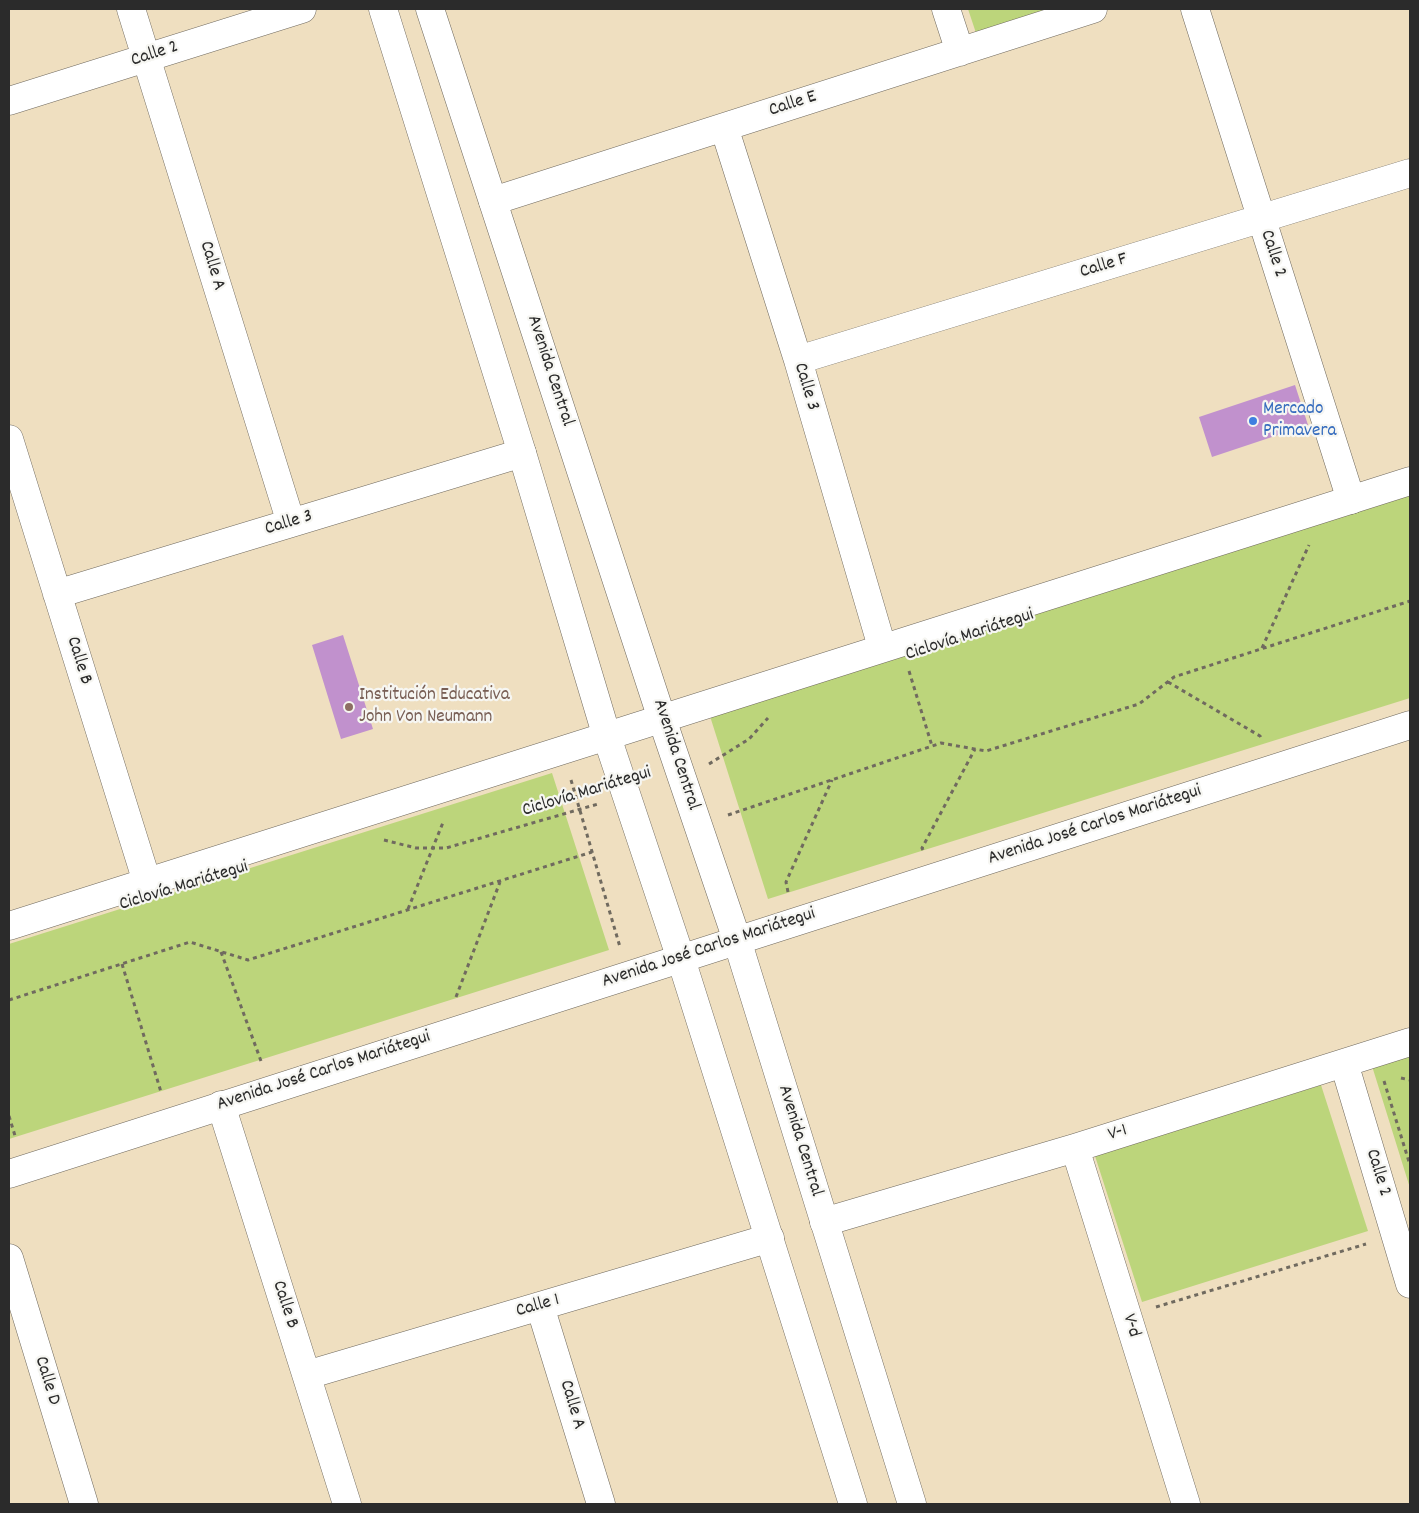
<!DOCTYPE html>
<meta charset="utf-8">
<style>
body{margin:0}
#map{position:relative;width:1419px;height:1513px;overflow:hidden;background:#efdfc0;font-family:Dekko,sans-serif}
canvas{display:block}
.frame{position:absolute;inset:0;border:10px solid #2b2b2b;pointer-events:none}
</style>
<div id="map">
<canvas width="1419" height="1513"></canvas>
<div class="frame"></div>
</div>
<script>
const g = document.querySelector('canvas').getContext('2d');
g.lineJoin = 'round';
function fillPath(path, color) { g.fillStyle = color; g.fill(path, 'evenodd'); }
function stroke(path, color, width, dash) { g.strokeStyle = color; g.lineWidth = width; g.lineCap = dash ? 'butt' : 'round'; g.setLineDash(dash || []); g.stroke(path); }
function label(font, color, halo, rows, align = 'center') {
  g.font = font + ' Dekko,sans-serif'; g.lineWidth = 4.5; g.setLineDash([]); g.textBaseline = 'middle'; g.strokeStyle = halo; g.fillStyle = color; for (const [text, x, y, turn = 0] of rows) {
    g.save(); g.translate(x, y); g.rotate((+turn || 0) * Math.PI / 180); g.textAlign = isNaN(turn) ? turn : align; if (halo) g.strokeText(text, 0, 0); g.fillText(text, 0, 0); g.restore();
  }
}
fillPath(new Path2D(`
 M 968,9 L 1063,9 L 977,36 Z
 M 1410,494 L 1410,698 L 768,899 L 709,713 Z
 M 552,773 L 609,950 L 9,1139 L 9,944 Z
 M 1410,1054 L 1410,1188 L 1372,1066 Z
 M 1321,1085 L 1368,1231 L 1142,1302 L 1095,1156 Z`), '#bcd57b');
fillPath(new Path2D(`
 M 1295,385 L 1308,425 L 1212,457 L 1199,417 Z
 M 343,635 L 373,729 L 341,739 L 312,645 Z`), '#c191cd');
const minor = new Path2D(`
 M 131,9 L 291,523
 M 946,9 L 960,52
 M 1195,9 L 1351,500
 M 9,101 L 302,9
 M 724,127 L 798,360 L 882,647
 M 493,201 L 1093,9
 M 798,360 L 1410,173
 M 9,439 L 147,882
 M 57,594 L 522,453
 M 1344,1063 L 1410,1284
 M 221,1105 L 347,1504
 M 1075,1148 L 1186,1504
 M 824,1222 L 1075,1148 L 1410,1042
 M 9,1258 L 84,1504
 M 540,1306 L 601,1504
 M 307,1375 L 770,1238`);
const tertiary = new Path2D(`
 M 383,9 L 522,453 L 607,737 L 681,959 L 853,1504
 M 430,9 L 662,719 L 737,940 L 912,1504`);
const secondary = new Path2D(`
 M 9,926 L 1410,481
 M 9,1174 L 1410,725`);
stroke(minor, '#706a5f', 29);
stroke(tertiary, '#706a5f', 29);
stroke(secondary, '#706a5f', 29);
stroke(new Path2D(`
 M 1262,648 L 1309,545
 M 909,671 L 932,746
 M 1168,682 L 1260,736 L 1262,740
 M 709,764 L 749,739 L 768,718
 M 571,780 L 620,947
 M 728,815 L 941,743 L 986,751 L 1139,704 L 1174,677 L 1410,601
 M 384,840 L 416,848 L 446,848 L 598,804
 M 923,850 L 922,848 L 975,749
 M 788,892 L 786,882 L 832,780
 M 408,909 L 444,820
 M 221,952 L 261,1061
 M 122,964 L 161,1092
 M 456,997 L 500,882
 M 9,1000 L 190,942 L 248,960 L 592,852
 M 1401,1078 L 1410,1080
 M 1384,1081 L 1410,1165
 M 9,1116 L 16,1139
 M 1156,1307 L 1366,1244`), '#706a5f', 3, [4, 4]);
stroke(minor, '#fff', 28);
stroke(tertiary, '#fff', 28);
stroke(secondary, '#fff', 28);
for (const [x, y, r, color] of [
 [1253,421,5,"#3f7fe0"],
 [349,707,5,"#8d6e63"]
]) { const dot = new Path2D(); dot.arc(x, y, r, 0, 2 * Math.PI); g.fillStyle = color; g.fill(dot); stroke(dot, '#f6f6f2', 2); }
label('19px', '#2b2b2b', '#f6f6f2', [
 ["Calle 2",155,55,-18],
 ["Calle E",793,105,-18],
 ["Calle 2",1272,254,72],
 ["Calle A",211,266,73],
 ["Calle F",1104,267,-17],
 ["Avenida Central",549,371,72],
 ["Calle 3",805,387,73],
 ["Calle 3",289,524,-17],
 ["Ciclovía Mariátegui",970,636,-18],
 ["Calle B",78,661,73],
 ["Avenida Central",675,755,72],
 ["Ciclovía Mariátegui",587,793,-17],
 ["Avenida José Carlos Mariátegui",1095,826,-18],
 ["Ciclovía Mariátegui",184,887,-17],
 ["Avenida José Carlos Mariátegui",709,949,-18],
 ["Avenida José Carlos Mariátegui",324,1072,-18],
 ["V-1",1118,1134,-18],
 ["Avenida Central",799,1141,73],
 ["Calle 2",1377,1173,73],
 ["Calle B",284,1305,72],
 ["Calle 1",538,1307,-16],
 ["V-d",1130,1326,73],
 ["Calle D",46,1381,73],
 ["Calle A",571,1405,73]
]);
label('19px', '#366cbe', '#f6f6f2', [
 ["Mercado",1263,410],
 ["Primavera",1263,432]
], 'left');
label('19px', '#785e54', '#f6f6f2', [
 ["Institución Educativa",359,696],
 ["John Von Neumann",359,718]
], 'left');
</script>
